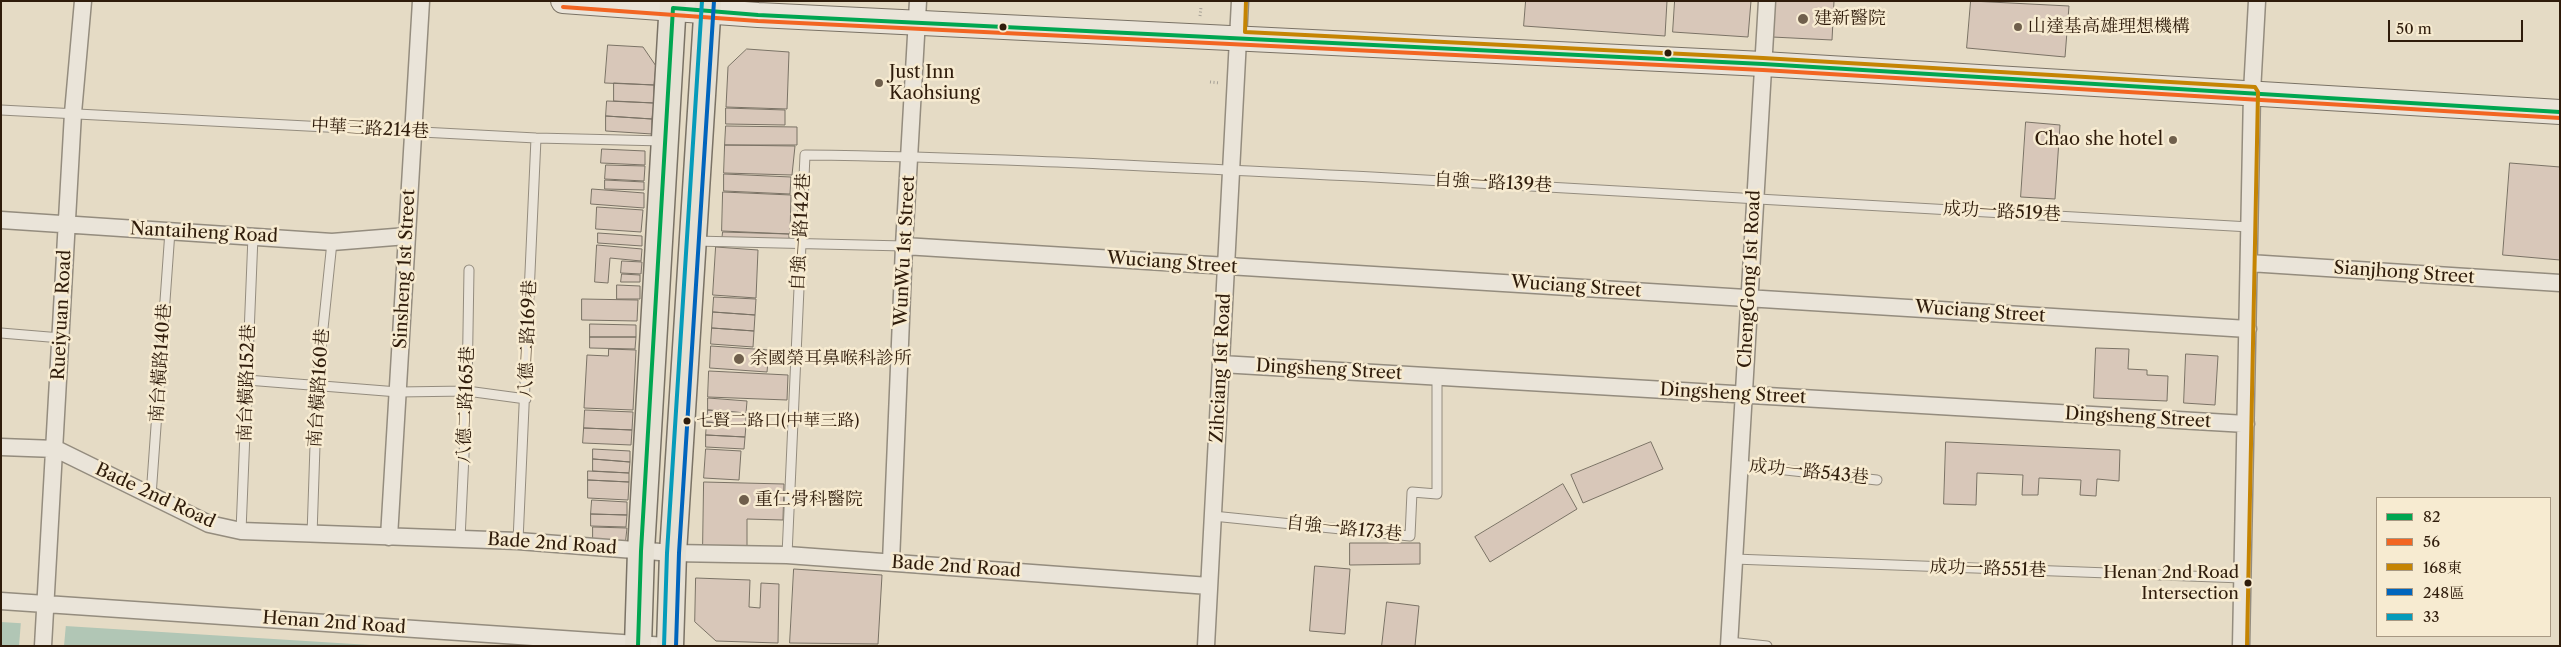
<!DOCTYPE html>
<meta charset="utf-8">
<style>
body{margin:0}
#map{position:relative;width:2561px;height:647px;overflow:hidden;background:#e5dbc5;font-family:"Libre Caslon Text","Noto Serif TC",serif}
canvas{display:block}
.frame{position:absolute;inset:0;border:2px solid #2f1c0b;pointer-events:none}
.legend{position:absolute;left:2376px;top:497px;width:175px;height:140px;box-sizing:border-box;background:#f7ebd1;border:1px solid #a79882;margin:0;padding:6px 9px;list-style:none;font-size:15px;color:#2f1c0b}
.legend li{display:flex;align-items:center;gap:10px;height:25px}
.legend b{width:25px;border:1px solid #a79882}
.scale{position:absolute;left:2388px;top:20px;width:135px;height:22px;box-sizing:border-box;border:2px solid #2f1c0b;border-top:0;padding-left:6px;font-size:15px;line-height:18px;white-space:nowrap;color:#2f1c0b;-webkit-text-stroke:4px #f7ebd1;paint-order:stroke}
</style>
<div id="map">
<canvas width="2561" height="647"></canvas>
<div class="frame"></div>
<ul class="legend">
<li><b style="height:6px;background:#00a651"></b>82</li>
<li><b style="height:6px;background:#f26522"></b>56</li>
<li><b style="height:6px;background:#c58403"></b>168東</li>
<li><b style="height:6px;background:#0065bd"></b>248區</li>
<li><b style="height:6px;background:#059bba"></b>33</li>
</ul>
<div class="scale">50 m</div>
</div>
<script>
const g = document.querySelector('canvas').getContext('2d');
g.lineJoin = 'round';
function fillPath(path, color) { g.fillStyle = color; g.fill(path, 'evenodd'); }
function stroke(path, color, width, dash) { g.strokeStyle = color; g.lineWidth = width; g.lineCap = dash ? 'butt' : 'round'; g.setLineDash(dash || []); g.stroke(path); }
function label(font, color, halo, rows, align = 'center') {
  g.font = font + ' "Libre Caslon Text","Noto Serif TC",serif'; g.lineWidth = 5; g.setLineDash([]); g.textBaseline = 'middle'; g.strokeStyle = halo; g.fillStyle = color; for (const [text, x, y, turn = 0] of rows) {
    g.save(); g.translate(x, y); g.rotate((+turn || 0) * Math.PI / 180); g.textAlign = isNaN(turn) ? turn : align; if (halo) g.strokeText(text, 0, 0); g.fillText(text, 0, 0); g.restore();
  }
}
fillPath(new Path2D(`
 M 1,622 L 386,646 L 1,646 Z`), '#b1c6b5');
fillPath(new Path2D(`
 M 21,621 L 66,624 L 64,646 L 19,646 Z`), '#e5dbc5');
const building = new Path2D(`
 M 1526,1 L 1667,1 L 1665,36 L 1524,26 Z
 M 1675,1 L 1751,1 L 1748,37 L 1673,32 Z
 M 1773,1 L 1834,1 L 1832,40 L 1772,37 Z
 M 1971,1 L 2069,6 L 2065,57 L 1967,48 Z
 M 608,45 L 643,47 L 656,66 L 654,85 L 605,83 Z
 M 747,49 L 789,52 L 787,109 L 726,107 L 728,67 Z
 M 614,83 L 654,85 L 654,103 L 614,101 Z
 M 607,101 L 654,103 L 652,119 L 606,116 Z
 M 726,108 L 785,110 L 785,125 L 726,124 Z
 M 606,116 L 652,119 L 652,134 L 606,131 Z
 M 2026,122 L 2060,125 L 2055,199 L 2021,197 Z
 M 726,126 L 797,127 L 797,145 L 725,145 Z
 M 725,145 L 795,146 L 792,175 L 724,173 Z
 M 602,149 L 645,151 L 645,165 L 601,163 Z
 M 2510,163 L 2560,167 L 2560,260 L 2503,255 Z
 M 606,165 L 645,166 L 644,181 L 605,179 Z
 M 724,174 L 791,177 L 790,194 L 724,191 Z
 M 605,180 L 644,182 L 644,190 L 605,189 Z
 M 592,189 L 644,193 L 644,208 L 591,204 Z
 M 723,192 L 791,195 L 790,234 L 722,231 Z
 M 597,207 L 643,210 L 641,232 L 596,229 Z
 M 723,232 L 789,234 L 789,243 L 722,241 Z
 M 598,233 L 642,236 L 642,246 L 598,243 Z
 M 597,245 L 642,249 L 641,261 L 610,258 L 608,283 L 595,282 Z
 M 716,247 L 758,250 L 756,298 L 713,295 Z
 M 622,261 L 642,262 L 641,274 L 621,273 Z
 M 622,274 L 640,275 L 640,282 L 621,282 Z
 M 617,285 L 640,286 L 640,299 L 617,299 Z
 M 714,297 L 756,299 L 755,315 L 713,312 Z
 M 582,299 L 638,300 L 637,321 L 582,320 Z
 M 713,312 L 755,315 L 754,331 L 712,328 Z
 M 590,324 L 636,325 L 636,337 L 590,337 Z
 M 712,328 L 754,331 L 753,347 L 711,344 Z
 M 590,337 L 636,337 L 635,349 L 590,348 Z
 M 711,346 L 769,350 L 767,372 L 710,368 Z
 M 2096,348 L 2129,349 L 2128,369 L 2147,370 L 2147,375 L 2168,376 L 2167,401 L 2094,398 Z
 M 609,349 L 636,350 L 633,410 L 584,408 L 587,355 L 608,356 Z
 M 2186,354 L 2218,356 L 2215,405 L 2184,403 Z
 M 709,371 L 788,375 L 787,400 L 708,397 Z
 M 708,398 L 747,401 L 746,413 L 708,410 Z
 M 585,410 L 633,412 L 632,430 L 584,428 Z
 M 708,410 L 746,413 L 746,425 L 707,422 Z
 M 707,422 L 746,425 L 745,437 L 706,435 Z
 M 584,428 L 632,430 L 631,445 L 583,443 Z
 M 706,435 L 745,437 L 744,449 L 706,447 Z
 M 1651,442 L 1663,469 L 1583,503 L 1571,475 Z
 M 1946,442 L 2120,450 L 2119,481 L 2097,479 L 2096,496 L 2080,495 L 2081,480 L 2039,478 L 2038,495 L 2022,495 L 2023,475 L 1977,473 L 1976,505 L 1944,504 Z
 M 593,449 L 630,451 L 630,462 L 593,459 Z
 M 706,449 L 741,451 L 739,480 L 704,478 Z
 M 593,459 L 630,462 L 629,473 L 593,471 Z
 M 588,471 L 629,473 L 629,482 L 588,480 Z
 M 588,480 L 629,482 L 628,500 L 588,498 Z
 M 704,482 L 784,484 L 783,520 L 747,519 L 747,549 L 703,547 Z
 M 1563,484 L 1577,509 L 1490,562 L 1475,537 Z
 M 592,500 L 627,502 L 627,515 L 591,514 Z
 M 591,514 L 627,515 L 626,527 L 591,526 Z
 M 593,527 L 627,528 L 625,546 L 593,544 Z
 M 1350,543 L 1420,543 L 1420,564 L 1350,565 Z
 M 1315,566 L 1350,569 L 1345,634 L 1310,631 Z
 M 794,569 L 882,575 L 878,644 L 790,643 Z
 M 696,578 L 750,580 L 749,607 L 760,608 L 761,583 L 779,584 L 778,643 L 716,641 L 695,622 Z
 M 1387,602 L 1419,606 L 1415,646 L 1382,646 Z`);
fillPath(building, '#d8c7b9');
stroke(building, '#7a7265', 1);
const lane = new Path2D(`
 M 1,110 L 536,138 L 664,141
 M 695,241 L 904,246
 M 1,333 L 61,338
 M 247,380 L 398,392 L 467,391 L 526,399
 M 1740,465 L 1877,480
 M 151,496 L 170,231
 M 1213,516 L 1410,536 L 1412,492 L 1437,494 L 1437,377
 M 241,531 L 253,236
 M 312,535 L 317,386 L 332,242
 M 460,539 L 467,391 L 469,270
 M 518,541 L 536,138
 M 787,555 L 805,155 C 994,157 1183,168 1372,177 C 1664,192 1957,209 2250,227
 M 1734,559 L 2242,578
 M 1729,642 L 1767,646`);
const street = new Path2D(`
 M 1,220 L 332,242 L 407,236
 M 904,246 L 2248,329
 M 2249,263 L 2560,283
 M 1221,364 L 2246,424
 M 1,447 L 56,449 L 209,524 L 241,531 L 518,541 L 673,553 L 787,555 L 1209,586
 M 389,537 L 421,1
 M 891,562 L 904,246 L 918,1
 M 1,601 L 666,646
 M 43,646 L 73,113 L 83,1
 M 1206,646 L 1240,1
 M 1729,646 L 1767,1
 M 2241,646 L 2252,92 L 2257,1`);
const secondary = new Path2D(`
 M 563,1 L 758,15 L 1763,64 L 2560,112`);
const primary = new Path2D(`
 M 638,646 L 641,551 L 673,1
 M 670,646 L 673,553 L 708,1`);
stroke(lane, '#948c7e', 11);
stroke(street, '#948c7e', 19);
stroke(secondary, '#7a7265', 26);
stroke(primary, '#7a7265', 29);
stroke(new Path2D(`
 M 1200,16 L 1201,7
 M 1210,82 L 1220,83`), '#a6a096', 3, [1, 2.5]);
stroke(lane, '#eae4d9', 9);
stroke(street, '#eae4d9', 16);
stroke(secondary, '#eae4d9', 24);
stroke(primary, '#e6e0d3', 26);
stroke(new Path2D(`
 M 638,646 L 641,551 L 673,8 L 758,15 L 1763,64 L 2560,112`), '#00a651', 4);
stroke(new Path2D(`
 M 563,7 L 758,21 L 1763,70 L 2560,118`), '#f26522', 4);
stroke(new Path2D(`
 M 1246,1 L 1245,32 L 1763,58 L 2255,87 L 2258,92 L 2247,646`), '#c58403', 4);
stroke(new Path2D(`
 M 676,646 L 679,553 L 714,1`), '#0065bd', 4);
stroke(new Path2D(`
 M 664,646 L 667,553 L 702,1`), '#059bba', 4);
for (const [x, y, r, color] of [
 [1803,19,6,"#6f5f4c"],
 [1003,27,4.5,"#2f1c0b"],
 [2018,27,5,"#6f5f4c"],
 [1668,53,4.5,"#2f1c0b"],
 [879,83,5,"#6f5f4c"],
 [2173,140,5,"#6f5f4c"],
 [739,359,6,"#6f5f4c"],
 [687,421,4.5,"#2f1c0b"],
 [744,500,6,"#6f5f4c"],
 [2248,583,4.5,"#2f1c0b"]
]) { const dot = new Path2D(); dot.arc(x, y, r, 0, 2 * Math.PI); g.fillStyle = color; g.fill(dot); stroke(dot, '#f7ebd1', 2); }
label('17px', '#2f1c0b', '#f7ebd1', [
 ["七賢二路口(中華三路)",696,421],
 ["Henan 2nd Road",2239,573,"right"],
 ["Intersection",2239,594,"right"]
], 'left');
label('18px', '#2f1c0b', '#f7ebd1', [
 ["建新醫院",1814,19],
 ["山達基高雄理想機構",2028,27],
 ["Just Inn",889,73],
 ["Kaohsiung",889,94],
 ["Chao she hotel",2163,140,"right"],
 ["余國榮耳鼻喉科診所",750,359],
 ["重仁骨科醫院",755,500]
], 'left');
label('18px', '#2f1c0b', '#f7ebd1', [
 ["中華三路214巷",370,129,3],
 ["自強一路139巷",1493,183,3],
 ["成功一路519巷",2002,212,3],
 ["自強一路142巷",801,232,-87],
 ["Nantaiheng Road",204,233,3],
 ["WunWu 1st Street",905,251,-87],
 ["Wuciang Street",1172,263,4],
 ["Sinsheng 1st Street",405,269,-87],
 ["Sianjhong Street",2404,273,4],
 ["ChengGong 1st Road",1750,279,-87],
 ["Wuciang Street",1576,287,4],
 ["Wuciang Street",1980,312,4],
 ["Rueiyuan Road",62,315,-87],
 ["八德二路169巷",528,339,-88],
 ["南台橫路140巷",161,363,-86],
 ["Zihciang 1st Road",1221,368,-87],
 ["Dingsheng Street",1329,370,3],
 ["南台橫路152巷",247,383,-88],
 ["南台橫路160巷",319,388,-86],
 ["Dingsheng Street",1733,394,3],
 ["八德二路165巷",466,405,-88],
 ["Dingsheng Street",2138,418,3],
 ["成功一路543巷",1809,472,6],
 ["Bade 2nd Road",155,496,25],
 ["自強一路173巷",1344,529,6],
 ["Bade 2nd Road",552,544,4],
 ["Bade 2nd Road",956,567,4],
 ["成功一路551巷",1988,569,2],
 ["Henan 2nd Road",334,623,4]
]);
</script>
